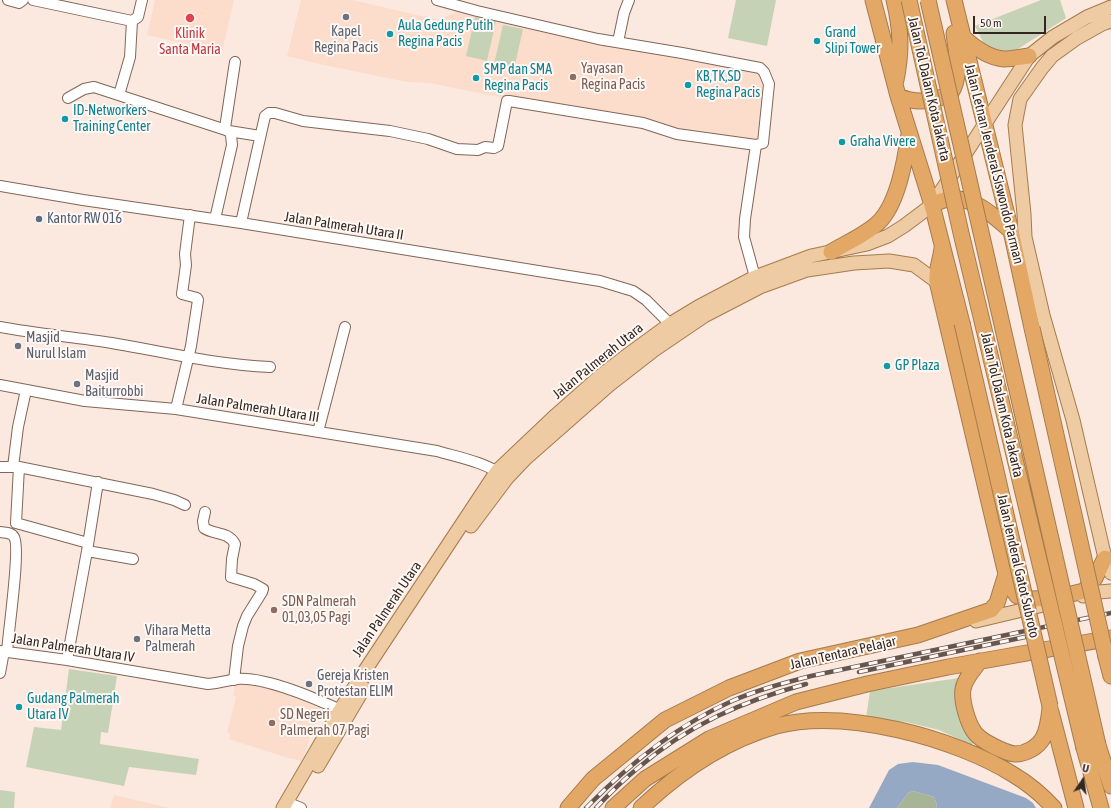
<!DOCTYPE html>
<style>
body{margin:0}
#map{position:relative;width:1111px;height:808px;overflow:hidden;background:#fbe8de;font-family:"Asap Condensed",sans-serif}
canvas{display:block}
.north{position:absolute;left:1063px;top:760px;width:40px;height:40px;-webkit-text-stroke:3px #fff8f5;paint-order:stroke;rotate:13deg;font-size:11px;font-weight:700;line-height:16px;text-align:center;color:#332721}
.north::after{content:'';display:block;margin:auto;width:14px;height:18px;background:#332721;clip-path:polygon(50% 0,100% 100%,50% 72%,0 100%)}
.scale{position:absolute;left:973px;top:16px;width:73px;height:18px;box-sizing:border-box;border:2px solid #332721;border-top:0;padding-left:5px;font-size:12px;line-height:14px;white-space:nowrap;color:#332721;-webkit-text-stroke:3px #fff8f5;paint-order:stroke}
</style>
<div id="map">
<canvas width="1111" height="808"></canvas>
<div class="north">U</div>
<div class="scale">50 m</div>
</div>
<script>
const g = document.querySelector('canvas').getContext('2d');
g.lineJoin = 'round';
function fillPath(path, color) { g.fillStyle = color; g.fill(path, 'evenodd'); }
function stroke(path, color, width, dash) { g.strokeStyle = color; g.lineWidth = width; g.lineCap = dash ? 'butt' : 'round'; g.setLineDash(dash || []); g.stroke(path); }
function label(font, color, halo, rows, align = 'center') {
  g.font = font + ' "Asap Condensed",sans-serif'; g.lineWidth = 4; g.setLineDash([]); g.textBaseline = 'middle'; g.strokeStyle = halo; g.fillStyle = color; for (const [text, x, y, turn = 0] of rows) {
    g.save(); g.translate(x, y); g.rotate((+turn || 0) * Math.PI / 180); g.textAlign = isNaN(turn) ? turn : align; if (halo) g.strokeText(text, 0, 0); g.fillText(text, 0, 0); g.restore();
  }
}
fillPath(new Path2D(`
 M 155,0 L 234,0 L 222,52 L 147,35 Z
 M 301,0 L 353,0 L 438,20 L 454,13 L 457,10 L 753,68 L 766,81 L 759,147 L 543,106 L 430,83 L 407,82 L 319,64 L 287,56 Z
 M 236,680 L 285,691 L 321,706 L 302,761 L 288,758 L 229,739 L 230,734 L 227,732 L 236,697 L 233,696 Z
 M 114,795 L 170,808 L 110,808 Z`), '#fcddcc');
fillPath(new Path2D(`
 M 736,0 L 776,0 L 767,46 L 728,38 Z
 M 1041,0 L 1060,0 L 1066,18 L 1018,49 L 1003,53 L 985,46 L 975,26 Z
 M 475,17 L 496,21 L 487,61 L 466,56 Z
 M 503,25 L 523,29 L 514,69 L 494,64 Z
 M 69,669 L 117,676 L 108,733 L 101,732 L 100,744 L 199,759 L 196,775 L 129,767 L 124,786 L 26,767 L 34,727 L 61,730 Z
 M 959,678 L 957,695 L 974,741 L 972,745 L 939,730 L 906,722 L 866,718 L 870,691 Z
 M 0,790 L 15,792 L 14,808 L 0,808 Z`), '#c6d2b6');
fillPath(new Path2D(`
 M 913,791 L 934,797 L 936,802 L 937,808 L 897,808 L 908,793 Z`), '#a7b496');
fillPath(new Path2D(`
 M 913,762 L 938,765 L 1026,798 L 1033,803 L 1036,808 L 937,808 L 936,802 L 934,797 L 913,791 L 908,793 L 897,808 L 869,808 L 889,770 L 898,764 Z`), '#96a9c4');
const minor = new Path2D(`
 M 8,0 L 19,3 L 23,0
 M 33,0 L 132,21 L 138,17 L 142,0
 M 618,42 L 624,13 L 629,0
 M 119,95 L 130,57 L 132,21
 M 68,98 L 84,89 L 94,87 L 229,131 L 231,135 L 232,145 L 215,219
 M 225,128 L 235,62
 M 229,131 L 260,136
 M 756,145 L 745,219 L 744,237 L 755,277 L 758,284
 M 0,186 L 83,200 L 241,223 L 600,281 L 633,291 L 646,300 L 670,324
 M 241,223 L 265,116 L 269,113 L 275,113 L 303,121 L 390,131 L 428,139 L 457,149 L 478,150 L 485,147 L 494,148 L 498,146 L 507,101 L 509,101 L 643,123 L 677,134 L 756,145 L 763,143 L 769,84 L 764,72 L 760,68 L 682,53 L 598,39 L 477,11 L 437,0
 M 0,327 C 37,334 75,337 112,343 C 165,352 217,365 270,367
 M 0,385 L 85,401 L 176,409 L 437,451 C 457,457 485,462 502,475
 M 176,409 L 191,346 L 198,300 L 197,298 L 182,294 L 186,265 L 185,254 L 190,215
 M 318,432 L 345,327
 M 0,467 L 13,467 L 18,427 L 26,390
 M 205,512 L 203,521 L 204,528 C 214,535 228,531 235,544 L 232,559 L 231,577 L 254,584 L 263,589 L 262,592 L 247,616 L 243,626 L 238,646 L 234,680
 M 0,532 C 5,533 11,532 14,537 C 21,547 8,634 7,652
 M 88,543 L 16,523 L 19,467 L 153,494 L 174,500 L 185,505
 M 87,551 L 133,559
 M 0,651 L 67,660 L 208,684 C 218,683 226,681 236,679 C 266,676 319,700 347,713
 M 67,660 L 87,551 L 98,482
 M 0,673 L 4,651
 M 286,802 L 301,808`);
const major = new Path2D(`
 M 1111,21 L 1102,24 L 1077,38 L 1052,56 L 1042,68 L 1020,99 L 1015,125 L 1024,214 L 1025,237 L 1043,315 L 1073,420 L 1105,558 L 1111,573
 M 471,526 L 507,478 L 526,458 L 609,385 L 654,350 L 704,316 L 760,287 L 807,270 L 854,263 L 889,261 L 914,265 L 944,287
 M 1083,596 L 1099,592 L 1111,591
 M 976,621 L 1056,602
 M 318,766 L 364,688
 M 283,808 L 340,710 L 362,675 L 497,471 L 556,415 L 599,377 L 629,354 L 670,324 L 698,307 L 755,277 L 811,256 L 867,244 L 888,236 L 904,226 L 932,205 L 1029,56 L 1053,37 L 1087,17 L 1111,7`);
const highway = new Path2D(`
 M 873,0 L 898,96 L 932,205 L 962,323
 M 894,0 C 901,29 902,50 896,80
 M 954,0 L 1011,231 L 1032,328
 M 963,37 C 974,47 989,58 1004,59 C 1012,59 1021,57 1029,56
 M 898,96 C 916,104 934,102 951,93 C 962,76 956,52 954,33
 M 932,205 C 964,187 988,211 1011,231
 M 942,248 C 941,259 936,270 937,281 L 1006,574 L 1010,586 L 1017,596 L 1032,599 L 1054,598 L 1084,591 L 1095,578 L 1105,558
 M 831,252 C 846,243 865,235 878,223 C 898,204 905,160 909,134
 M 1106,657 L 1111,676
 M 980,661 C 974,669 965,678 963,689 C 961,701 968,724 975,733 C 981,741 1005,753 1015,754 C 1026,754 1038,747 1043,738 C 1048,729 1049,718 1050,708
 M 1051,712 L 1076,808
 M 1098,745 L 1111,786
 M 1084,748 L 1101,808
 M 568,808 L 593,779 L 665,720 L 729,688 L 800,661 L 918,635 L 991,610 L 997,603 L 1006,574
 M 613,808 L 645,779 L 709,739 L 796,702 L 867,684 L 948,667 L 1111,638
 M 641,808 C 680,771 724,741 776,726 C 845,708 955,738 1014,775 C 1029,784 1042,795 1054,808`);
stroke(minor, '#816657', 12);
stroke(major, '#a57b4e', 15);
stroke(highway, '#a57b4e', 17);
stroke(minor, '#fff', 10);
stroke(major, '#eecba3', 13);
stroke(highway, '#e3a866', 15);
const rail = new Path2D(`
 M 859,672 L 1025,637
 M 586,808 C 629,764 676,726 732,701 C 757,690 784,683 811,676 L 1111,613
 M 596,808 C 609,794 623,780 638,768 C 688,725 743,701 806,684`);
stroke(rail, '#655750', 4.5);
stroke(rail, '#fff8f5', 3, [9]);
const highwayBridge = new Path2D(`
 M 909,0 L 961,233 L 1084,748
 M 928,0 C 984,248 1042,496 1098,745
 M 962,323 L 1050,706
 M 1032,328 L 1106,657`);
stroke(highwayBridge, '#a57b4e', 17, []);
stroke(highwayBridge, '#e3a866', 15);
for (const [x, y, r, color] of [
 [346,17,4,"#6b7280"],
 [190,18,5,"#e0444e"],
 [390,34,4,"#0f9aa8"],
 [817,41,4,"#0f9aa8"],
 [573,77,4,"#8d6e63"],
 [476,78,4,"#0f9aa8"],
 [688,85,4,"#0f9aa8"],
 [65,119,4,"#0f9aa8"],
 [842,142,4,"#0f9aa8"],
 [39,219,4,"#5c6f8a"],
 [18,346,4,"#6b7280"],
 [887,366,4,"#0f9aa8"],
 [77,384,4,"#6b7280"],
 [274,610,4,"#8d6e63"],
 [137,639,4,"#6b7280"],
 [309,684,4,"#6b7280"],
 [19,707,4,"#0f9aa8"],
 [272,723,4,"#8d6e63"]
]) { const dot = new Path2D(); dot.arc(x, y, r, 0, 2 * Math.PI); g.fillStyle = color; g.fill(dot); stroke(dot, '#fff8f5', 1.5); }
label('14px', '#0d838f', '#fff8f5', [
 ["Aula Gedung Putih",398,26],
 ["Regina Pacis",398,42],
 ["Grand",825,33],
 ["Slipi Tower",825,49],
 ["SMP dan SMA",484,70],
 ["Regina Pacis",484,86],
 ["KB,TK,SD",696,77],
 ["Regina Pacis",696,93],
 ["ID-Networkers",73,111],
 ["Training Center",73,127],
 ["Graha Vivere",850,142],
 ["GP Plaza",895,366],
 ["Gudang Palmerah",27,699],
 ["Utara IV",27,715]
], 'left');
label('14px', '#5b616d', '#fff8f5', [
 ["Kapel",346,32,"center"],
 ["Regina Pacis",346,48,"center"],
 ["Masjid",26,338],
 ["Nurul Islam",26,354],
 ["Masjid",85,376],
 ["Baiturrobbi",85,392],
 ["Vihara Metta",145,631],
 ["Palmerah",145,647],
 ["Gereja Kristen",317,676],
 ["Protestan ELIM",317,692]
], 'left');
label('14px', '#be3a42', '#fff8f5', [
 ["Klinik",190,34],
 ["Santa Maria",190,50]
]);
label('14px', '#785e54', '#fff8f5', [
 ["Yayasan",581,69],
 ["Regina Pacis",581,85],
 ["SDN Palmerah",282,602],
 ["01,03,05 Pagi",282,618],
 ["SD Negeri",280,715],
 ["Palmerah 07 Pagi",280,731]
], 'left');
label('14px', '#332721', '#fff8f5', [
 ["Jalan Tol Dalam Kota Jakarta",929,89,77],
 ["Jalan Letnan Jenderal Siswondo Parman",994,164,76],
 ["Jalan Palmerah Utara II",344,226,9],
 ["Jalan Palmerah Utara",598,361,-39],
 ["Jalan Tol Dalam Kota Jakarta",1002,405,77],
 ["Jalan Palmerah Utara III",258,408,9],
 ["Jalan Jenderal Gatot Subroto",1018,566,77],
 ["Jalan Palmerah Utara",387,609,-56],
 ["Jalan Palmerah Utara IV",73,648,9],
 ["Jalan Tentara Pelajar",843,653,-13]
]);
label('14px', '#4e5e75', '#fff8f5', [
 ["Kantor RW 016",47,219]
], 'left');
</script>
